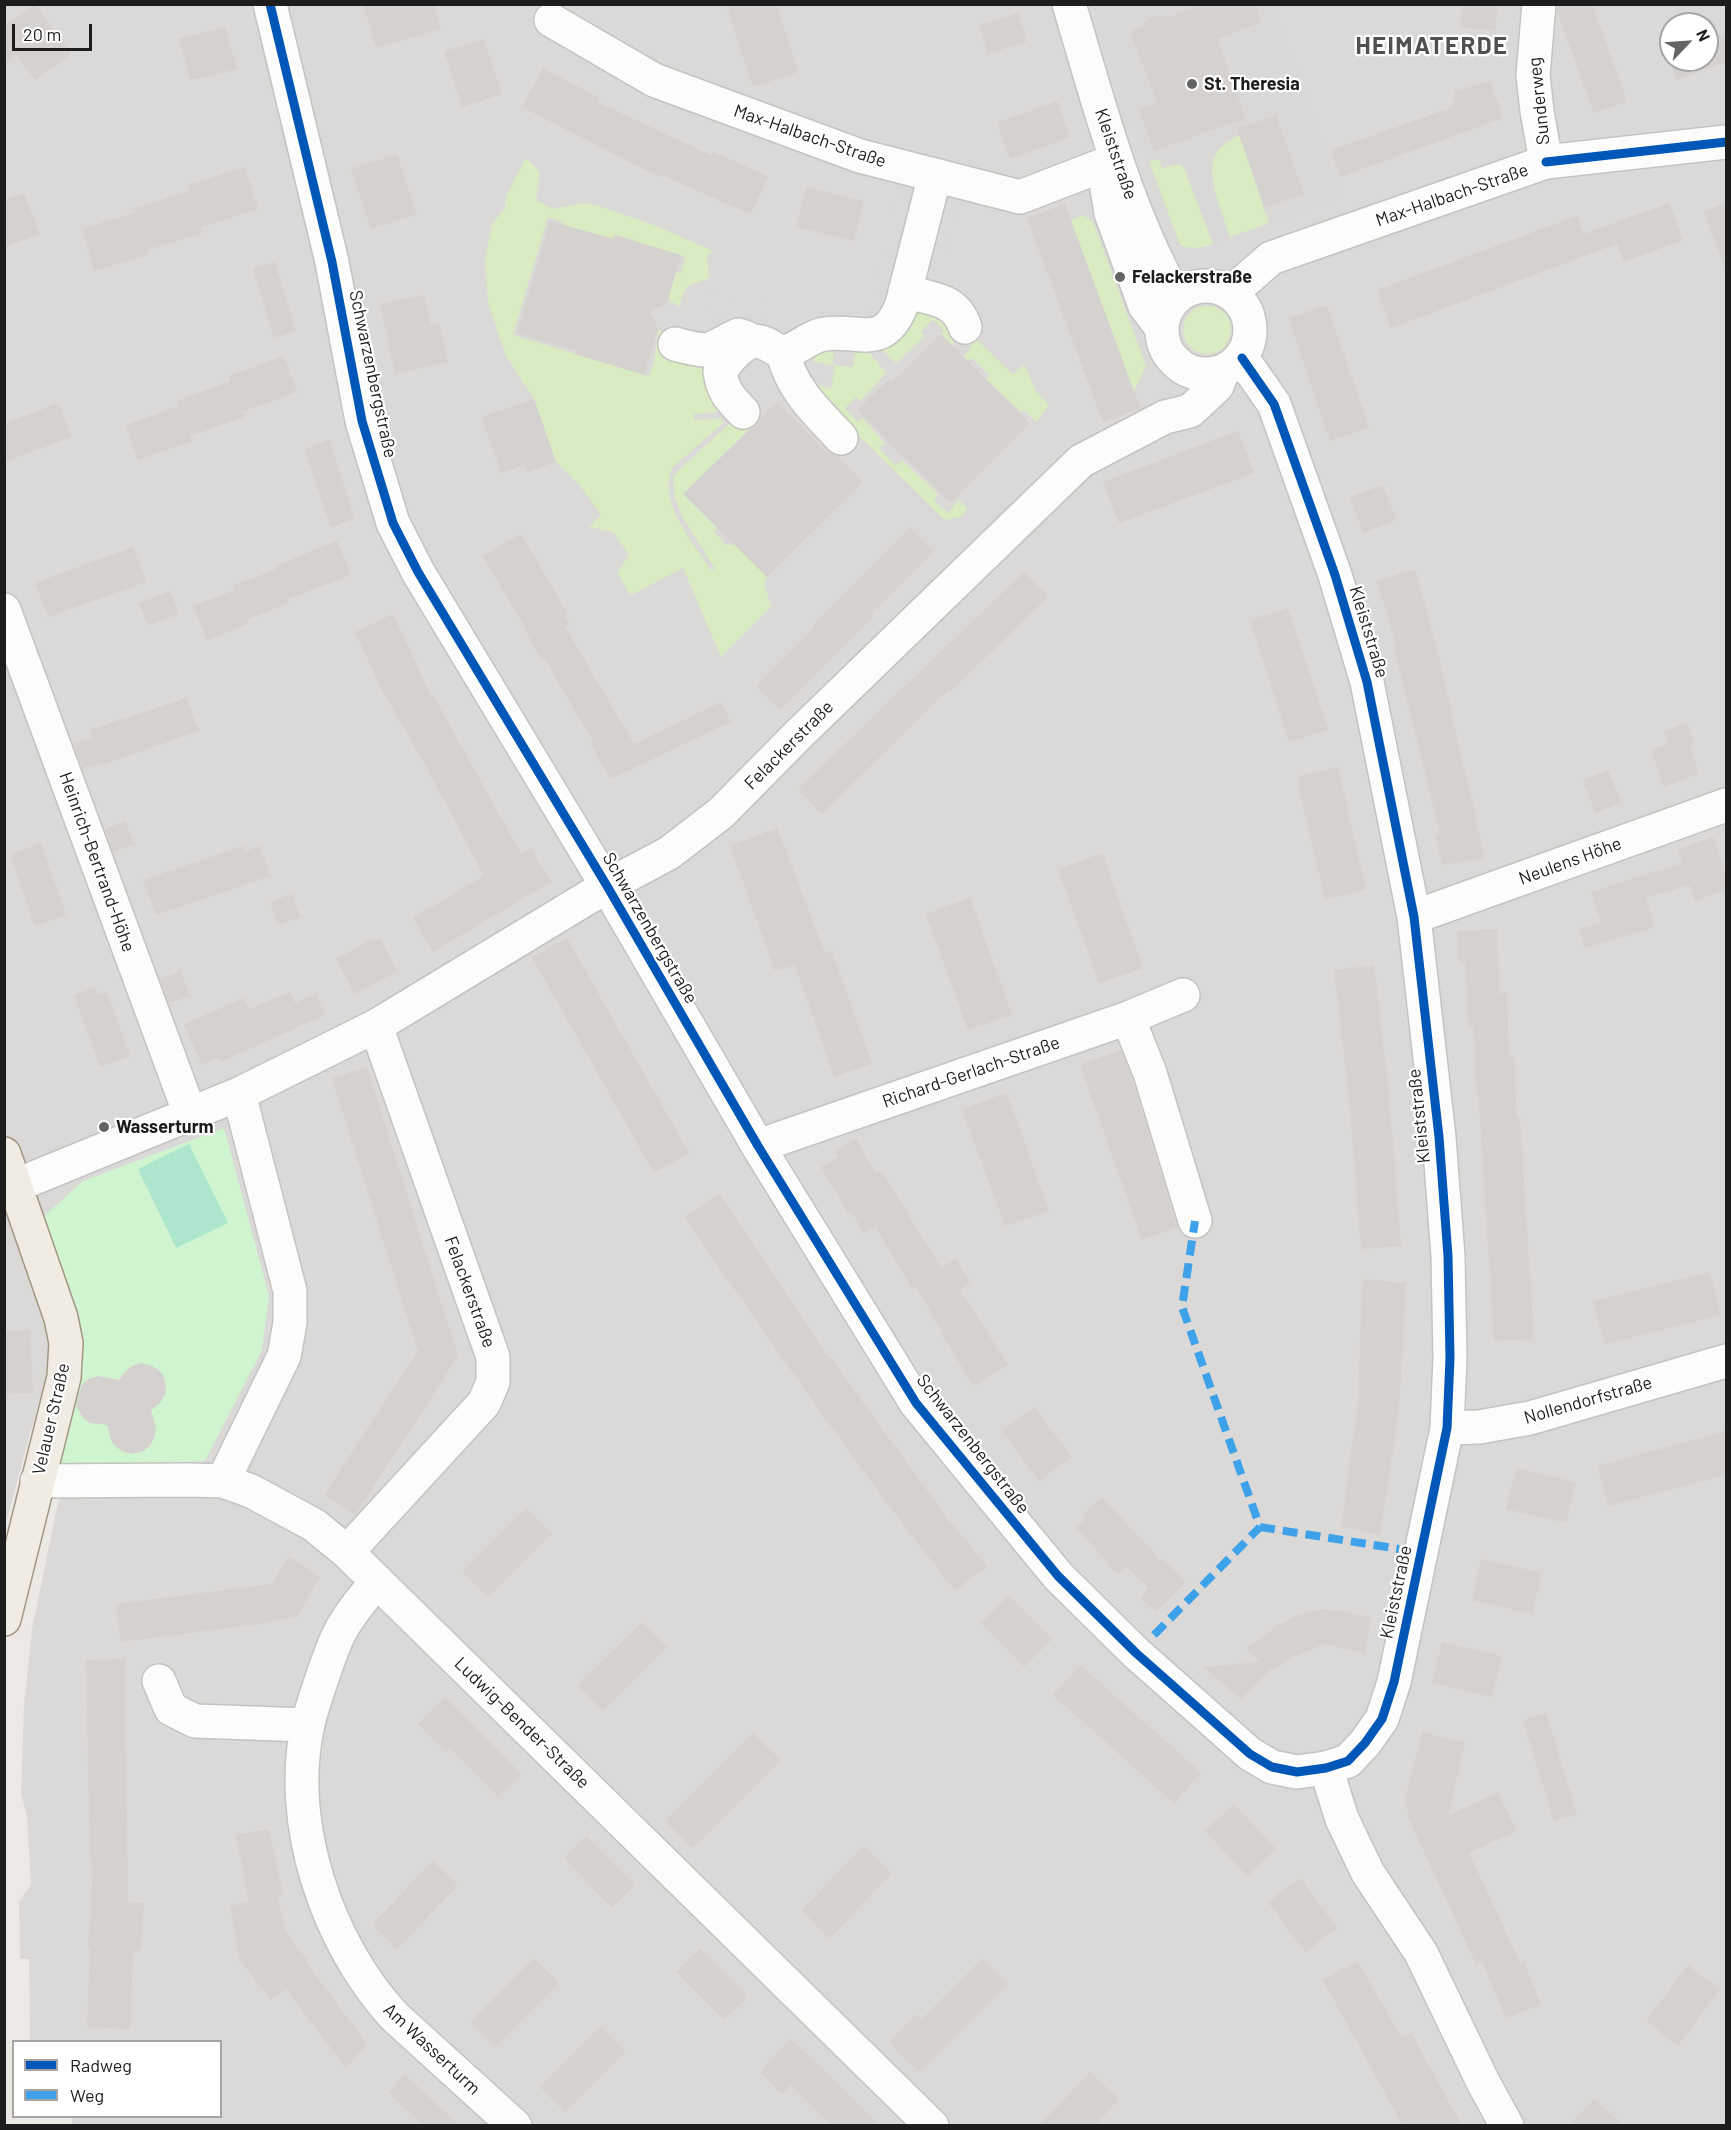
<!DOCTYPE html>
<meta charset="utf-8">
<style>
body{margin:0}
#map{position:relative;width:1731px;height:2130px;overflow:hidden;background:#ece9e5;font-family:Barlow,sans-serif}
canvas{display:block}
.frame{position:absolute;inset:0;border:6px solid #1d1d1d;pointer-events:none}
.legend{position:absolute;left:12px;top:2040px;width:210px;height:78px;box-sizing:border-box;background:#fff;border:2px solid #a5a5a5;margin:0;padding:8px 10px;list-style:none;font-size:18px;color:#1d1d1d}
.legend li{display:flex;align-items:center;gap:12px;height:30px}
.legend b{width:30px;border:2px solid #a5a5a5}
.north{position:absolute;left:1659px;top:12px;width:60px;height:60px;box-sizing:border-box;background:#fff;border:2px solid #a5a5a5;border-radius:50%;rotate:65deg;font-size:16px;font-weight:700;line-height:24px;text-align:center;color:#1d1d1d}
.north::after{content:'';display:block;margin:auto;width:21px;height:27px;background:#656463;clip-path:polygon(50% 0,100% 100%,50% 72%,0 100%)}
.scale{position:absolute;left:12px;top:24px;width:80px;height:27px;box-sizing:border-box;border:3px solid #1d1d1d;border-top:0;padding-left:8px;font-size:18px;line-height:21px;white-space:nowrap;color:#1d1d1d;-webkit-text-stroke:4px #fff;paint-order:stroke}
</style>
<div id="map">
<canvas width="1731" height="2130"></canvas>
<div class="frame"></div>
<ul class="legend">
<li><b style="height:8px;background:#0057b8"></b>Radweg</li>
<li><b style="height:8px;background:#3da2ea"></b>Weg</li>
</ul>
<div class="north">N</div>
<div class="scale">20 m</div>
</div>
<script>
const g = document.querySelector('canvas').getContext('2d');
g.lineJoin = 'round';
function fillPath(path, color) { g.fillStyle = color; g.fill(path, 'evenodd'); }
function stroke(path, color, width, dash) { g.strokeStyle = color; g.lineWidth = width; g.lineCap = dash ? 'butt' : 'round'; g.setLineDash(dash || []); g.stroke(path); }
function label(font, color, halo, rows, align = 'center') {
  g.font = font + ' Barlow,sans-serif'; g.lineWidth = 4.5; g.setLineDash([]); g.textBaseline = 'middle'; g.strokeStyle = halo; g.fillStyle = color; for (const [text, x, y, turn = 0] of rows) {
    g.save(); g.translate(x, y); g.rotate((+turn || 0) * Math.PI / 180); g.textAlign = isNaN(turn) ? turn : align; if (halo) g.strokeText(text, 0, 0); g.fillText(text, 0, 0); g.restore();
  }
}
fillPath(new Path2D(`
 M 5,5 L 1726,5 L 1726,2125 L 72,2125 L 72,2117 L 220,2116 L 220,2042 L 30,2041 L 29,1959 L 20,1959 L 19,1902 L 31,1884 L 27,1816 L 21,1793 L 24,1706 L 32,1629 L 57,1507 L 72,1458 L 41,1394 L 5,1526 ZM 1671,24 L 1707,24 L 1707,60 L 1671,60 Z`), '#dbd9d7');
fillPath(new Path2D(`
 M 1082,5 L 1277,5 L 1280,26 L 1342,197 L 1201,248 L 1188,248 L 1180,245 L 1092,8 Z`), '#dad8d7');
fillPath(new Path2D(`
 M 1239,135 L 1269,223 L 1230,237 C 1224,217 1203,171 1217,152 C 1223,144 1231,140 1239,135 Z
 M 526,158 L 540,172 L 536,200 L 553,209 L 585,203 L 599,206 L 659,227 L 713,251 L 707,255 L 709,278 C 690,285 682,286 680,307 L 668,299 L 676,272 L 681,273 L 685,256 L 633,245 L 634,240 L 615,235 L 613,239 L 563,225 L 564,222 L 548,217 L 513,335 L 649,376 L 654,363 L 658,329 L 708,360 L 723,405 L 717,412 L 694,414 L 694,420 L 720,419 L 724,422 L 672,468 C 657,502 693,542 711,570 L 715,569 L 683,518 L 675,499 L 673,478 L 680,469 L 730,423 L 724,414 L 729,409 L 749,430 L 684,494 L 717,528 L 713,531 L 725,544 L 736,545 L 767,577 L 764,583 L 771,607 L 721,657 L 683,568 L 631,595 L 617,573 L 629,555 L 613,532 L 589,527 L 601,515 L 578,483 L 556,462 L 534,399 L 505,354 L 488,302 L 485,259 L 492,224 L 505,208 L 506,196 Z
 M 1159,159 L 1162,168 L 1180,164 L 1184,168 L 1213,244 C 1202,248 1192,250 1180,245 L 1149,161 Z
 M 1083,215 L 1093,222 L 1146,366 L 1134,391 L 1071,221 Z
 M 913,302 L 948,311 L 957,335 L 953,346 L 941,334 L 944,330 L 933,320 L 921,331 L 925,336 L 896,363 L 879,347 Z
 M1183 330a24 24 0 1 1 48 0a24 24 0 1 1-48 0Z
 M 974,337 L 1013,375 L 1024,364 L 1036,391 L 1049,405 L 1036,422 L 1024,410 L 1021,412 L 986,379 L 990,376 L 972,358 L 967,361 L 963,357 L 970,349 Z
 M 834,345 L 833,365 L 853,367 L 856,347 L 867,350 L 886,373 L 860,401 L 856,397 L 845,408 L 858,422 L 862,418 L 885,443 L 879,448 L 896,466 L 902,460 L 938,494 L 934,501 L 948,513 L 959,500 L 968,509 L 960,517 L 945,520 L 859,436 L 846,433 L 812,384 L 831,388 L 835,366 L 814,362 L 814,359 L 824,349 Z`), '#d9ebc1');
fillPath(new Path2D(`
 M 224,1128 L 269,1296 L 262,1350 L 205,1461 L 57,1471 L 69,1426 L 82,1330 L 42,1218 L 83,1181 Z`), '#d1f4d0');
fillPath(new Path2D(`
 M 189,1144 L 228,1223 L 176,1248 L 138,1169 Z`), '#ade6cd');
fillPath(new Path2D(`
 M 895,197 L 913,201 L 887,309 L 869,304 Z
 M 938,206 L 958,212 L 939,287 L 919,281 Z
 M 708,292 L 741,302 L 767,302 L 768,322 L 736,323 L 703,311 Z
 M 749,359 L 773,382 L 758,398 L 735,373 Z
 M 814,362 L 834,366 L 830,388 L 812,384 L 811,372 Z`), '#dad9d7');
fillPath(new Path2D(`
 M 35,4 L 71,54 L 35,80 L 17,55 L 4,64 L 4,26 Z
 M 363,4 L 434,4 L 441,29 L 376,48 Z
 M 726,4 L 776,4 L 798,72 L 753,87 Z
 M 1204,4 L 1255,4 L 1261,22 L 1217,39 L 1246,118 L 1154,151 L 1139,109 L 1157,103 L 1130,32 L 1143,26 L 1149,18 L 1161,15 L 1167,18 Z
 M 1463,4 L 1498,4 L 1495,31 L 1460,27 Z
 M 1558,4 L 1592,4 L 1627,101 L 1594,113 L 1557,11 Z
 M 1018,13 L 1027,41 L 988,54 L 979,25 Z
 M 225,27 L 237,69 L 199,79 L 190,79 L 179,39 Z
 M 1726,34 L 1726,62 L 1676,80 L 1668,56 L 1671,55 L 1671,60 L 1707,60 L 1707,41 Z
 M 484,39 L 502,94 L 462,107 L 444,51 Z
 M 543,68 L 599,98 L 597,102 L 711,155 L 713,152 L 768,176 L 751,214 L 661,175 L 660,177 L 633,164 L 522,107 Z
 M 1490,81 L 1503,118 L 1340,177 L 1331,150 L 1453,107 L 1455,91 Z
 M 1057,101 L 1070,137 L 1010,159 L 997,123 Z
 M 1276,115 L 1304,194 L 1265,207 L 1237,129 Z
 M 397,154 L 417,214 L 371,229 L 351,169 Z
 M 245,167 L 258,209 L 201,227 L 203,233 L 147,250 L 148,255 L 94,271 L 82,229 L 136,212 L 134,208 L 190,191 L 188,185 Z
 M 806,187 L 864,201 L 854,241 L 796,227 Z
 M 24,193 L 40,234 L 4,247 L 4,200 Z
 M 1669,203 L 1683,240 L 1624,262 L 1617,244 L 1391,328 L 1377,290 L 1577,216 L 1584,234 Z
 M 1726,203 L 1726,266 L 1724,267 L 1704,211 Z
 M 1065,204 L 1140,408 L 1103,422 L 1027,218 Z
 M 550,221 L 613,239 L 614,235 L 681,255 L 667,303 L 650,311 L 658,329 L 644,375 L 575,354 L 577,351 L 517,333 Z
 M 275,262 L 296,331 L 274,338 L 253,268 Z
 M 424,295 L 431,326 L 439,324 L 448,362 L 395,374 L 380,304 Z
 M 1327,305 L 1369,428 L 1330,441 L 1289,318 Z
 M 941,334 L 1030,424 L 950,503 L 857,410 L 888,380 L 891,383 Z
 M 284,356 L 297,392 L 242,412 L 244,417 L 190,436 L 192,441 L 138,460 L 126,425 L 179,406 L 177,401 L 231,381 L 229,376 Z
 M 534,399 L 556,462 L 528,472 L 525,465 L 501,473 L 482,417 Z
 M 777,402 L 827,453 L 837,456 L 863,482 L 767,577 L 683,494 L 749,430 L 757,425 L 761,418 Z
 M 59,403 L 71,437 L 4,462 L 4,424 Z
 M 1238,431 L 1254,473 L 1119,523 L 1103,482 Z
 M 329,440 L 355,519 L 331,527 L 304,449 Z
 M 1383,485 L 1396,520 L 1363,533 L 1350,497 Z
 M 910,527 L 934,552 L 872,613 L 874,615 L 781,710 L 756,686 L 815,627 L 813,626 Z
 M 521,534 L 568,614 L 565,616 L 570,624 L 565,627 L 634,744 L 721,702 L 731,722 L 610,779 L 591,744 L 594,743 L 544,658 L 541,660 L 526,632 L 527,631 L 483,556 Z
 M 337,541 L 351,575 L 288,599 L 289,603 L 247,620 L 248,624 L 207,640 L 193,606 L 235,590 L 233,586 L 276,569 L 275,566 Z
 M 133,547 L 146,582 L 48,617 L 35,583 Z
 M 1415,569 L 1439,656 L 1462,762 L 1472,798 L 1484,858 L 1442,865 L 1436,835 L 1440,834 L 1393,644 L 1396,643 L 1377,581 Z
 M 1024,572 L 1048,597 L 951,691 L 949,689 L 822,814 L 798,789 Z
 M 170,591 L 179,614 L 148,625 L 139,603 Z
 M 1288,608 L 1328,729 L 1289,742 L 1250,620 Z
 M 393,614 L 431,696 L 433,695 L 521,854 L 531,848 L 551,882 L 433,952 L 413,918 L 484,876 L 427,768 L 381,688 L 355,632 Z
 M 186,698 L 199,731 L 101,765 L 101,763 L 83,769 L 73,744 L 92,738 L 89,730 Z
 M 1687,723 L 1694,743 L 1689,745 L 1699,773 L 1664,787 L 1651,750 L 1668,744 L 1664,731 Z
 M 1338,767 L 1366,890 L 1325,899 L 1298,785 L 1298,776 Z
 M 1608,770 L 1621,803 L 1595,813 L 1583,780 Z
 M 125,821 L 134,844 L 113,852 L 105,829 Z
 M 777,828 L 825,953 L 832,951 L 872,1064 L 834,1077 L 795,965 L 775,971 L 730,846 Z
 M 1713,837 L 1726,875 L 1726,890 L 1695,901 L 1689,885 L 1646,898 L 1655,927 L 1585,948 L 1579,929 L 1601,923 L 1591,892 L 1682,863 L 1677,850 Z
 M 41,843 L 66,915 L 35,926 L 10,854 Z
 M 243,846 L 245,851 L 260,846 L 270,876 L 156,915 L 143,880 Z
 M 1102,853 L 1143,968 L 1099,983 L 1058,869 Z
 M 292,894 L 300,917 L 277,925 L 270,902 Z
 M 970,898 L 1012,1015 L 968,1030 L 926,914 Z
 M 1497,929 L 1499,993 L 1507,993 L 1509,1056 L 1514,1056 L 1517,1119 L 1520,1118 L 1534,1339 L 1494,1341 L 1478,1090 L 1476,1090 L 1473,1026 L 1468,1027 L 1465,963 L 1458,963 L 1457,931 Z
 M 567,938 L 689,1153 L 654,1173 L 532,957 Z
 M 372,939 L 380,939 L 398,971 L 355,994 L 336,959 Z
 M 1374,965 L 1389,1095 L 1401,1246 L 1361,1249 L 1350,1108 L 1334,970 Z
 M 181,972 L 190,996 L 169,1003 L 160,979 Z
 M 95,987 L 98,995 L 107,992 L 130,1056 L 100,1067 L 74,995 Z
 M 290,992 L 295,1003 L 316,994 L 325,1015 L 222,1061 L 220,1057 L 202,1065 L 184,1024 L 244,998 L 249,1009 Z
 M 1121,1050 L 1132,1079 L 1177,1227 L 1142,1240 L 1080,1065 Z
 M 367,1067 L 458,1356 L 355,1515 L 324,1495 L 418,1352 L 332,1078 Z
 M 1007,1093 L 1049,1211 L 1005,1226 L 962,1109 Z
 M 856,1139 L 876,1173 L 881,1170 L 941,1268 L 956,1259 L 970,1283 L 960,1290 L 1008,1365 L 974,1386 L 941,1334 L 943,1332 L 915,1286 L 912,1288 L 875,1226 L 864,1233 L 851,1211 L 848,1213 L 821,1167 L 839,1157 L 836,1151 Z
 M 719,1194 L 829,1358 L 830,1357 L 947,1518 L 987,1566 L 955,1591 L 899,1519 L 816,1406 L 684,1217 Z
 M 1710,1272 L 1721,1315 L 1605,1344 L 1593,1301 Z
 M 1362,1279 L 1406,1283 L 1399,1410 L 1380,1535 L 1341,1526 L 1358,1403 Z
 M 30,1330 L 33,1393 L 4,1394 L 4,1331 Z
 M 141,1363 L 150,1365 L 159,1370 L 164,1377 L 166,1386 L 165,1395 L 160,1403 L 151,1410 L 156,1429 L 154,1438 L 150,1446 L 143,1451 L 133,1454 L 124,1452 L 116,1447 L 111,1440 L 107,1425 L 90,1423 L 83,1418 L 76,1406 L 82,1384 L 89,1379 L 98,1376 L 119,1380 L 125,1371 L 132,1366 Z
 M 1035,1407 L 1071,1457 L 1039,1481 L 1002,1431 Z
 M 1726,1431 L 1726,1475 L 1608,1506 L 1597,1466 Z
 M 1516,1468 L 1576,1482 L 1566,1523 L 1506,1509 Z
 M 1102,1497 L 1161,1561 L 1163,1559 L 1186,1582 L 1156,1612 L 1141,1598 L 1149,1588 L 1126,1566 L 1118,1574 L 1076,1527 L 1085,1519 L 1082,1515 Z
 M 526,1508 L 552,1534 L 488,1597 L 462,1571 Z
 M 290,1556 L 320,1577 L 297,1616 L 259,1624 L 121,1642 L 116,1604 L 272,1584 Z
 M 1481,1559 L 1542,1573 L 1532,1614 L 1472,1600 Z
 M 1009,1595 L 1052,1639 L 1024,1667 L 981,1623 Z
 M 1321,1609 L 1340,1611 L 1371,1617 L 1365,1653 L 1324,1644 L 1295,1656 L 1269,1671 L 1241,1699 L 1203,1667 L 1260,1662 L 1246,1648 L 1280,1624 L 1298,1615 Z
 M 642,1622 L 667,1647 L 603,1711 L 578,1685 Z
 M 1442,1642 L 1502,1656 L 1492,1697 L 1432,1683 Z
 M 125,1659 L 128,1902 L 144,1903 L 141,1951 L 133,1951 L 130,2029 L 87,2027 L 90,1948 L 88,1948 L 93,1865 L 90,1865 L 86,1660 Z
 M 1080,1665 L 1201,1773 L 1174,1803 L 1053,1695 Z
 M 445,1697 L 521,1774 L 498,1797 L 462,1760 L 449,1748 L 446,1752 L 418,1724 Z
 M 1546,1713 L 1577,1814 L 1554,1821 L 1523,1720 Z
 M 1422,1732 L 1465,1743 L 1448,1816 L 1498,1792 L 1516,1831 L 1469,1853 L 1521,1965 L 1524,1963 L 1541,2004 L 1506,2018 L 1482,1961 L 1476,1964 L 1409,1819 L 1405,1799 Z
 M 753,1733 L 781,1760 L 693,1848 L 665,1821 Z
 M 1234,1804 L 1276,1849 L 1247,1876 L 1205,1831 Z
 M 269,1829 L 283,1895 L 278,1896 L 285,1931 L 308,1961 L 306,1962 L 367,2044 L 346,2068 L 286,1989 L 271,2000 L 239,1959 L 230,1906 L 249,1902 L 236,1835 Z
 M 587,1836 L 635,1885 L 612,1908 L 564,1858 Z
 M 864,1846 L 891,1874 L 829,1939 L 802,1910 Z
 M 433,1861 L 458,1885 L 397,1949 L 372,1925 Z
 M 1300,1878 L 1337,1928 L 1305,1952 L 1268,1902 Z
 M 700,1949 L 748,1997 L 724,2020 L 676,1972 Z
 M 534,1958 L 559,1983 L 496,2047 L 471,2022 Z
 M 982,1959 L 1007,1984 L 919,2072 L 889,2042 L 917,2014 L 922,2019 Z
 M 1357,1961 L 1402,2038 L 1411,2033 L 1462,2126 L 1403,2126 L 1323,1980 Z
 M 1688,1965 L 1720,1989 L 1678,2046 L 1646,2021 Z
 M 601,2026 L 626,2052 L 565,2112 L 540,2087 Z
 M 791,2039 L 814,2061 L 879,2126 L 832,2126 L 791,2085 L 782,2094 L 760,2072 Z
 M 1090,2072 L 1119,2099 L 1094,2126 L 1039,2126 Z
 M 405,2075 L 431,2099 L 460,2126 L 424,2126 L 389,2093 Z
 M 1594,2099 L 1624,2126 L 1570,2126 Z`), '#d4d1ce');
const minor = new Path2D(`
 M 270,4 L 332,262 L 362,421 L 393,523 L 418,572 L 607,886 L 758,1146 L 916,1403 L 1058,1576 L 1136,1653 L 1170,1683 L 1250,1754 L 1272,1767 L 1297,1772 L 1326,1768 L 1348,1761 L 1365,1743 L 1382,1719 L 1394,1682 L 1447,1428 L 1450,1358 L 1448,1256 L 1439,1137 L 1414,917 L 1367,682 L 1335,575 L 1274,404 L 1242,358
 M 1069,4 C 1099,104 1125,207 1176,298
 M 1539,4 L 1533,75 L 1537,111 L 1546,162
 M 551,20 L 654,80 L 860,156 L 1020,197 L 1116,160
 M 1114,168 L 1107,189 L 1111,213 L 1145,306 L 1161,327
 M1162 330a44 44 0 1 1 88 0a44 44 0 1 1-88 0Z
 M 905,291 C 931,300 955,297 965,327
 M 1231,293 L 1271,258 L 1546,162 L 1726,142
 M 675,344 C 712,354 705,351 738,335 L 745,337
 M 783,354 C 793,350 812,337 820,335 C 856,326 883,354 902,304 L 935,175
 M 743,412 C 730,399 722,390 720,371 C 728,360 745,337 761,342 C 769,344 776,350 783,354 C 793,391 816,411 841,438
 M 4,610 L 190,1114
 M 1414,917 L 1726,805
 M 1128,1018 L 1150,1073 L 1195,1221
 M 758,1146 L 1128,1018 L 1183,995
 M 17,1185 L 239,1094 L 376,1026 L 607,886 L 669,853 L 721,813 L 799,734 L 1081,461 L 1165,417 L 1190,411 L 1217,386 L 1222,372
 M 1447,1428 L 1479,1427 L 1530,1418 L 1726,1361
 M 37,1481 L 190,1480 L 223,1481 L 251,1491 L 314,1525 L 347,1552 L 932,2126
 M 223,1481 L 284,1356 L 290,1323 L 290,1291 L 239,1094
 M 347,1552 L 484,1403 L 493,1382 L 493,1357 L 376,1026
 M 377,1581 C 366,1595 353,1609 344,1625 C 333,1642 327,1665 320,1684 C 316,1697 311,1710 308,1724 C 286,1823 327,1943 394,2016 L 515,2126
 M 159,1681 L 171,1709 L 195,1721 L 308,1725
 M 1326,1768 L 1342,1819 L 1368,1873 L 1421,1953 L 1483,2082 L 1507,2126`);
const major = new Path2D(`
 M 4,1154 L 61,1318 L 66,1343 L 64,1377 L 4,1619`);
stroke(minor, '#c4c3c1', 36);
stroke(major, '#a29682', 36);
stroke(minor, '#fcfcfb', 33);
stroke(major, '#f0ebe3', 33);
stroke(new Path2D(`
 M 1260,1527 L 1399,1549
 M 1154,1635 L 1260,1527 L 1182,1307 L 1195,1221`), '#3da2ea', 8, [15, 8]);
stroke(new Path2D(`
 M 270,4 L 332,262 L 362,421 L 393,523 L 418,572 L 607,886 L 758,1146 L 916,1403 L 1058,1576 L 1136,1653 L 1170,1683 L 1250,1754 L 1272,1767 L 1297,1772 L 1326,1768 L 1348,1761 L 1365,1743 L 1382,1719 L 1394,1682 L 1447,1428 L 1450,1358 L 1448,1256 L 1439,1137 L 1414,917 L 1367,682 L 1335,575 L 1274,404 L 1242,358
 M 1546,162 L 1726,142`), '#0057b8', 9);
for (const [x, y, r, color] of [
 [1192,84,6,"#656463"],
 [1120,277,6,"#656463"],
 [104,1127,6,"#656463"]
]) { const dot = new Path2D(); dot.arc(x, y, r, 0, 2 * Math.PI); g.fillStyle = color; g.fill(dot); stroke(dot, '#fff', 2); }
label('bold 18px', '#1d1d1d', '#fff', [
 ["St. Theresia",1204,84],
 ["Felackerstraße",1132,277],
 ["Wasserturm",116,1127]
], 'left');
label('18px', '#1d1d1d', '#fff', [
 ["Sunderweg",1539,101,-96],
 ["Max-Halbach-Straße",810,136,19],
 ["Kleiststraße",1116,154,71],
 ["Max-Halbach-Straße",1452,195,-19],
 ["Schwarzenbergstraße",373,374,78],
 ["Kleiststraße",1369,632,73],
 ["Felackerstraße",789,745,-45],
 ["Neulens Höhe",1570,861,-20],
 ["Heinrich-Bertrand-Höhe",97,862,70],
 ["Schwarzenbergstraße",650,928,60],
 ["Richard-Gerlach-Straße",971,1072,-19],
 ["Kleiststraße",1419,1116,-96],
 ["Felackerstraße",470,1292,70],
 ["Nollendorfstraße",1588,1400,-16],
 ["Velauer Straße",51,1419,-77],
 ["Schwarzenbergstraße",973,1444,52],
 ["Kleiststraße",1396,1592,-78],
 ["Ludwig-Bender-Straße",522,1723,44],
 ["Am Wasserturm",432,2049,43]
]);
g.letterSpacing = '1.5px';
label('bold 24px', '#505050', '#fff', [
 ["HEIMATERDE",1432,46]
]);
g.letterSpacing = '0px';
</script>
